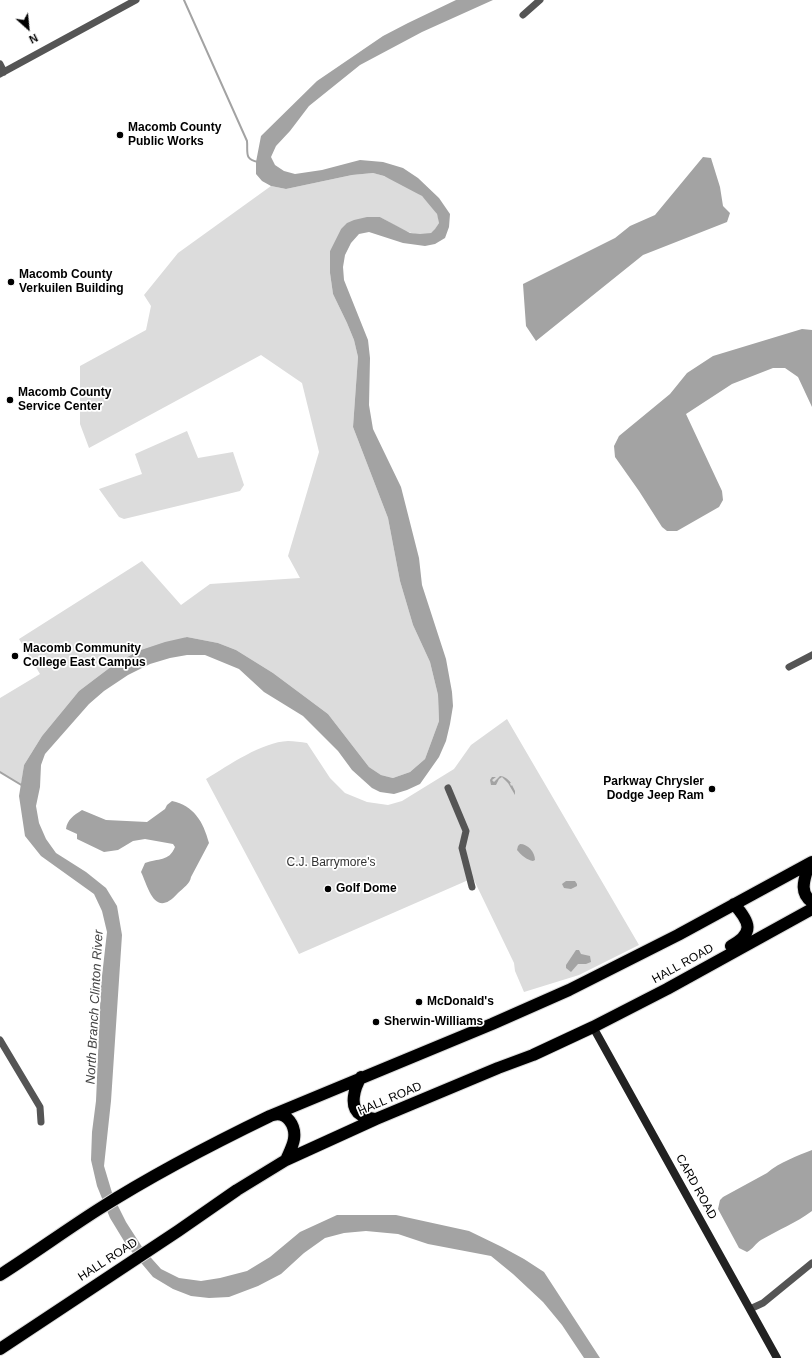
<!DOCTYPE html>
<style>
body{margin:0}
#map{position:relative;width:812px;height:1358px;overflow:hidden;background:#fff;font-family:Arial,sans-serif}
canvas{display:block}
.north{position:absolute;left:8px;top:8px;width:40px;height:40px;-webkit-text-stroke:3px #fff;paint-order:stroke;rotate:153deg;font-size:11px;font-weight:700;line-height:16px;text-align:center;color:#000}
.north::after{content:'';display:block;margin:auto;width:14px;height:18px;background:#000;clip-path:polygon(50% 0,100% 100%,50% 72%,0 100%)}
</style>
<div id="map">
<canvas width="812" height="1358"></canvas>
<div class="north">N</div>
</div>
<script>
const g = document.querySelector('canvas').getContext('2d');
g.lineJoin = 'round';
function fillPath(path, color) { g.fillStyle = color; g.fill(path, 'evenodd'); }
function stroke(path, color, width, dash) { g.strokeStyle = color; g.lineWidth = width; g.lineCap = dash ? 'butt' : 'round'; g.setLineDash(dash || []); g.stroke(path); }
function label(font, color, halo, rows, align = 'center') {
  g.font = font + ' Arial,sans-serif'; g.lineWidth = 3.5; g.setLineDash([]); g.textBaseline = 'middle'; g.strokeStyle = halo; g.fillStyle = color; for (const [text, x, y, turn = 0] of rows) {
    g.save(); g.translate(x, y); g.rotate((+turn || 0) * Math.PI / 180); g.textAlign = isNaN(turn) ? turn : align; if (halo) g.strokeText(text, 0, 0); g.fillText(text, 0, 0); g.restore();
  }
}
fillPath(new Path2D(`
 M 373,173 C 393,178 428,193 437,214 C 438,217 439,220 439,223 C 437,226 435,231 431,233 C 414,240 394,224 380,217 L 341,229 L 330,251 L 330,273 L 333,294 L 347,323 L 354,340 L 358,357 L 353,427 L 388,518 L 400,581 L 413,625 L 430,662 L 438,695 L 439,721 L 425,759 L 410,772 L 393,778 L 381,775 L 369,767 L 328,714 L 273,673 L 236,650 L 218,643 L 187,637 L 112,666 L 79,691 L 42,736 L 24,765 L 21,785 L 0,772 L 0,698 L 40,674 L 19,639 L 142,561 L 181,605 L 210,584 L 300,578 L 288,556 L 319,452 L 302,383 L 261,355 L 89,448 L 80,424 L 80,366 L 146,330 L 151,306 L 144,295 L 178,253 L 271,186 L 286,189 L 352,175 Z
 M 187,431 L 198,458 L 233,452 L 244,485 L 240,491 L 124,519 L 119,517 L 99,489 L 142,474 L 135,454 Z
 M 507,719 L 639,945 L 579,975 L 524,992 L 515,971 L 514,963 L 473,878 L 299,954 L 206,779 C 229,765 262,742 288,741 C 294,741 301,742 307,743 L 330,778 L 345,793 L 367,802 L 388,805 L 402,801 L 454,769 L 471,745 Z`), '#dcdcdc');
fillPath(new Path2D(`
 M 456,0 L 493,0 L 422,32 L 360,65 L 309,106 L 290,131 L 276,146 L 271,157 L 275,165 L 284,171 L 295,174 L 322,170 L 360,160 L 383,162 L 403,168 L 418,178 L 439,198 L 450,214 L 449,227 L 445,238 L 435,244 L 425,246 L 403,243 L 369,232 L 359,234 L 351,243 L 345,255 L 343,267 L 344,280 L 368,340 L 370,358 L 369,405 L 373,429 L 401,487 L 419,558 L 422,585 L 446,659 L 452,692 L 453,706 L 450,724 L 446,741 L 439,757 L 420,784 L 407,790 L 394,794 L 380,792 L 372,788 L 352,770 L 338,751 L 303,716 L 264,692 L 239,669 L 205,655 L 187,655 L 170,658 L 150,664 L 128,675 L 104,691 L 89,704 L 45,754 L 41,765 L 40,787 L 36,806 L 39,823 L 46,839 L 56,853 L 86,872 L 106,888 L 117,906 L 122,935 L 111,1101 L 104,1166 L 113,1196 L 126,1222 L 144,1250 L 161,1269 L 179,1278 L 201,1281 L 220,1278 L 247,1271 L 270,1257 L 300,1232 L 337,1215 L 396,1215 L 469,1231 L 502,1247 L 524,1259 L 544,1272 L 600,1358 L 584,1358 L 562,1325 L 543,1302 L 513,1274 L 491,1256 L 428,1244 L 398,1234 L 366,1231 L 344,1233 L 325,1238 L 304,1253 L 281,1274 L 258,1286 L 229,1297 L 209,1298 L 191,1296 L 173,1289 L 153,1277 L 127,1246 L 110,1218 L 97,1186 L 91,1160 L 92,1132 L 96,1101 L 101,985 L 107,932 L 102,911 L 94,894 L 41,856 L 25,836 L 19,796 L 24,765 L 42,736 L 79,691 L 112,666 L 138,651 L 165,642 L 187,637 L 218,643 L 236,650 L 273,673 L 328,714 L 369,767 L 381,775 L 393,778 L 410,772 L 425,759 L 439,721 L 438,695 L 430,662 L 413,625 L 400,581 L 388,518 L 353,427 L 358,357 L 354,340 L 347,323 L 333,294 L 330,273 L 330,251 L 341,229 L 347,223 L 354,220 L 367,217 L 380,217 L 410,233 L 420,234 L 431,233 L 435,229 L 439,223 L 437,214 L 422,196 L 384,176 L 373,173 L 352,175 L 286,189 L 271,186 L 262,181 L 256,174 L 256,162 L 261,136 L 317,81 L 383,36 L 408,23 Z
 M 703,157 L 711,158 L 720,187 L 723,206 L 730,213 L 727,222 L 643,255 L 536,341 L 526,326 L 523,284 L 615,238 L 630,226 L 655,215 Z
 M 802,329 L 812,330 L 812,407 L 798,377 L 785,368 L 773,368 L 732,384 L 686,414 L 722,491 L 723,500 L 719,507 L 677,531 L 667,531 L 662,527 L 639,491 L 615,457 L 614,446 L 619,436 L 670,394 L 687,373 L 713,356 Z
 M 500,776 C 504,776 508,779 511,783 L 510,783 L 511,786 L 512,785 L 515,791 L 515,795 L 508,783 L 502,777 L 499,779 L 496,785 L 491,785 L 490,780 L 492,777 L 496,777 L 492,780 L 494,782 Z
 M 172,801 C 194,806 203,821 209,843 L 191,877 C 190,884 183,888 178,893 C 155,919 149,889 141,872 L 145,863 C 158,858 169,862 175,847 L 173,844 L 145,839 L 133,841 L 118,850 L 104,852 L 77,839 L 77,834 L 66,829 C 67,820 74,815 82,810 L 106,820 L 147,822 L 165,809 L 167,805 Z
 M 520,844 C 528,844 535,852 535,860 L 533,861 C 527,860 521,855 517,850 L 518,846 Z
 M 566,881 L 575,881 L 577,884 L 577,886 L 571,889 L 564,888 L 562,884 Z
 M 576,950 L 579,950 L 581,954 L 590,956 L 591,962 L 586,964 L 578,964 L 571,972 L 566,968 L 566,965 Z
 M 812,1150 L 812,1211 C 796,1223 778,1230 761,1240 C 756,1243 753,1249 747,1252 L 739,1248 L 718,1209 L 720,1200 L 723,1197 L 767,1173 C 780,1162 797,1156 812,1150 Z`), '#a3a3a3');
stroke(new Path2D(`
 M 184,0 L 247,141 C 248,153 244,159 258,162
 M 0,772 L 23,786`), '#a3a3a3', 2);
const highway = new Path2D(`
 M 809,864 C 805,878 798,892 812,902
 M 731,946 C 755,933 750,922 734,904
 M 361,1077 C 355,1087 348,1107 361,1115 C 365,1118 371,1118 376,1119
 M 273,1115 C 287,1111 296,1126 294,1139 C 293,1146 289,1153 286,1160
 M 0,1275 C 33,1254 66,1230 99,1209 C 154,1174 212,1144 270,1116 L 492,1024 L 569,990 L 678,935 L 812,862
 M 0,1349 L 178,1231 L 237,1190 L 286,1160 L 376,1119 L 498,1068 L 533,1055 L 593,1027 L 667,989 L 812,909`);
stroke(highway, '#dbdbdb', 14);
stroke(new Path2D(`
 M 523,15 L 540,0
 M 0,64 L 4,72
 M 0,74 L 136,0
 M 789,667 L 812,655
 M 448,788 L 466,831 L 462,848 L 472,887
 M 0,1040 L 40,1107 L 41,1122
 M 750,1309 L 763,1303 L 812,1263`), '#555', 7);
stroke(new Path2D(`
 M 593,1027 L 777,1358`), '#222', 8);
stroke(highway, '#000', 12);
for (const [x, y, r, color] of [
 [120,135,4,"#000"],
 [11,282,4,"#000"],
 [10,400,4,"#000"],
 [15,656,4,"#000"],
 [712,789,4,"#000"],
 [328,889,4,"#000"],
 [419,1002,4,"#000"],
 [376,1022,4,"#000"]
]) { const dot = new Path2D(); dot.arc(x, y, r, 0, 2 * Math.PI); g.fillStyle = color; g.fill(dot); stroke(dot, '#fff', 1.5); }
label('bold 12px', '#000', '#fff', [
 ["Macomb County",128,128],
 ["Public Works",128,142],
 ["Macomb County",19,275],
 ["Verkuilen Building",19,289],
 ["Macomb County",18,393],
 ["Service Center",18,407],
 ["Macomb Community",23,649],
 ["College East Campus",23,663],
 ["Parkway Chrysler",704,782,"right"],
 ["Dodge Jeep Ram",704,796,"right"],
 ["Golf Dome",336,889],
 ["McDonald's",427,1002],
 ["Sherwin-Williams",384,1022]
], 'left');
label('12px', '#333', '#fff', [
 ["C.J. Barrymore's",331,863]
]);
label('12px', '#000', '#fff', [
 ["HALL ROAD",683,964,-29],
 ["HALL ROAD",390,1099,-23],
 ["CARD ROAD",696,1187,61],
 ["HALL ROAD",108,1260,-33]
]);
label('italic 13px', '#444', '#fff', [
 ["North Branch Clinton River",95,1007,-87]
]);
</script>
